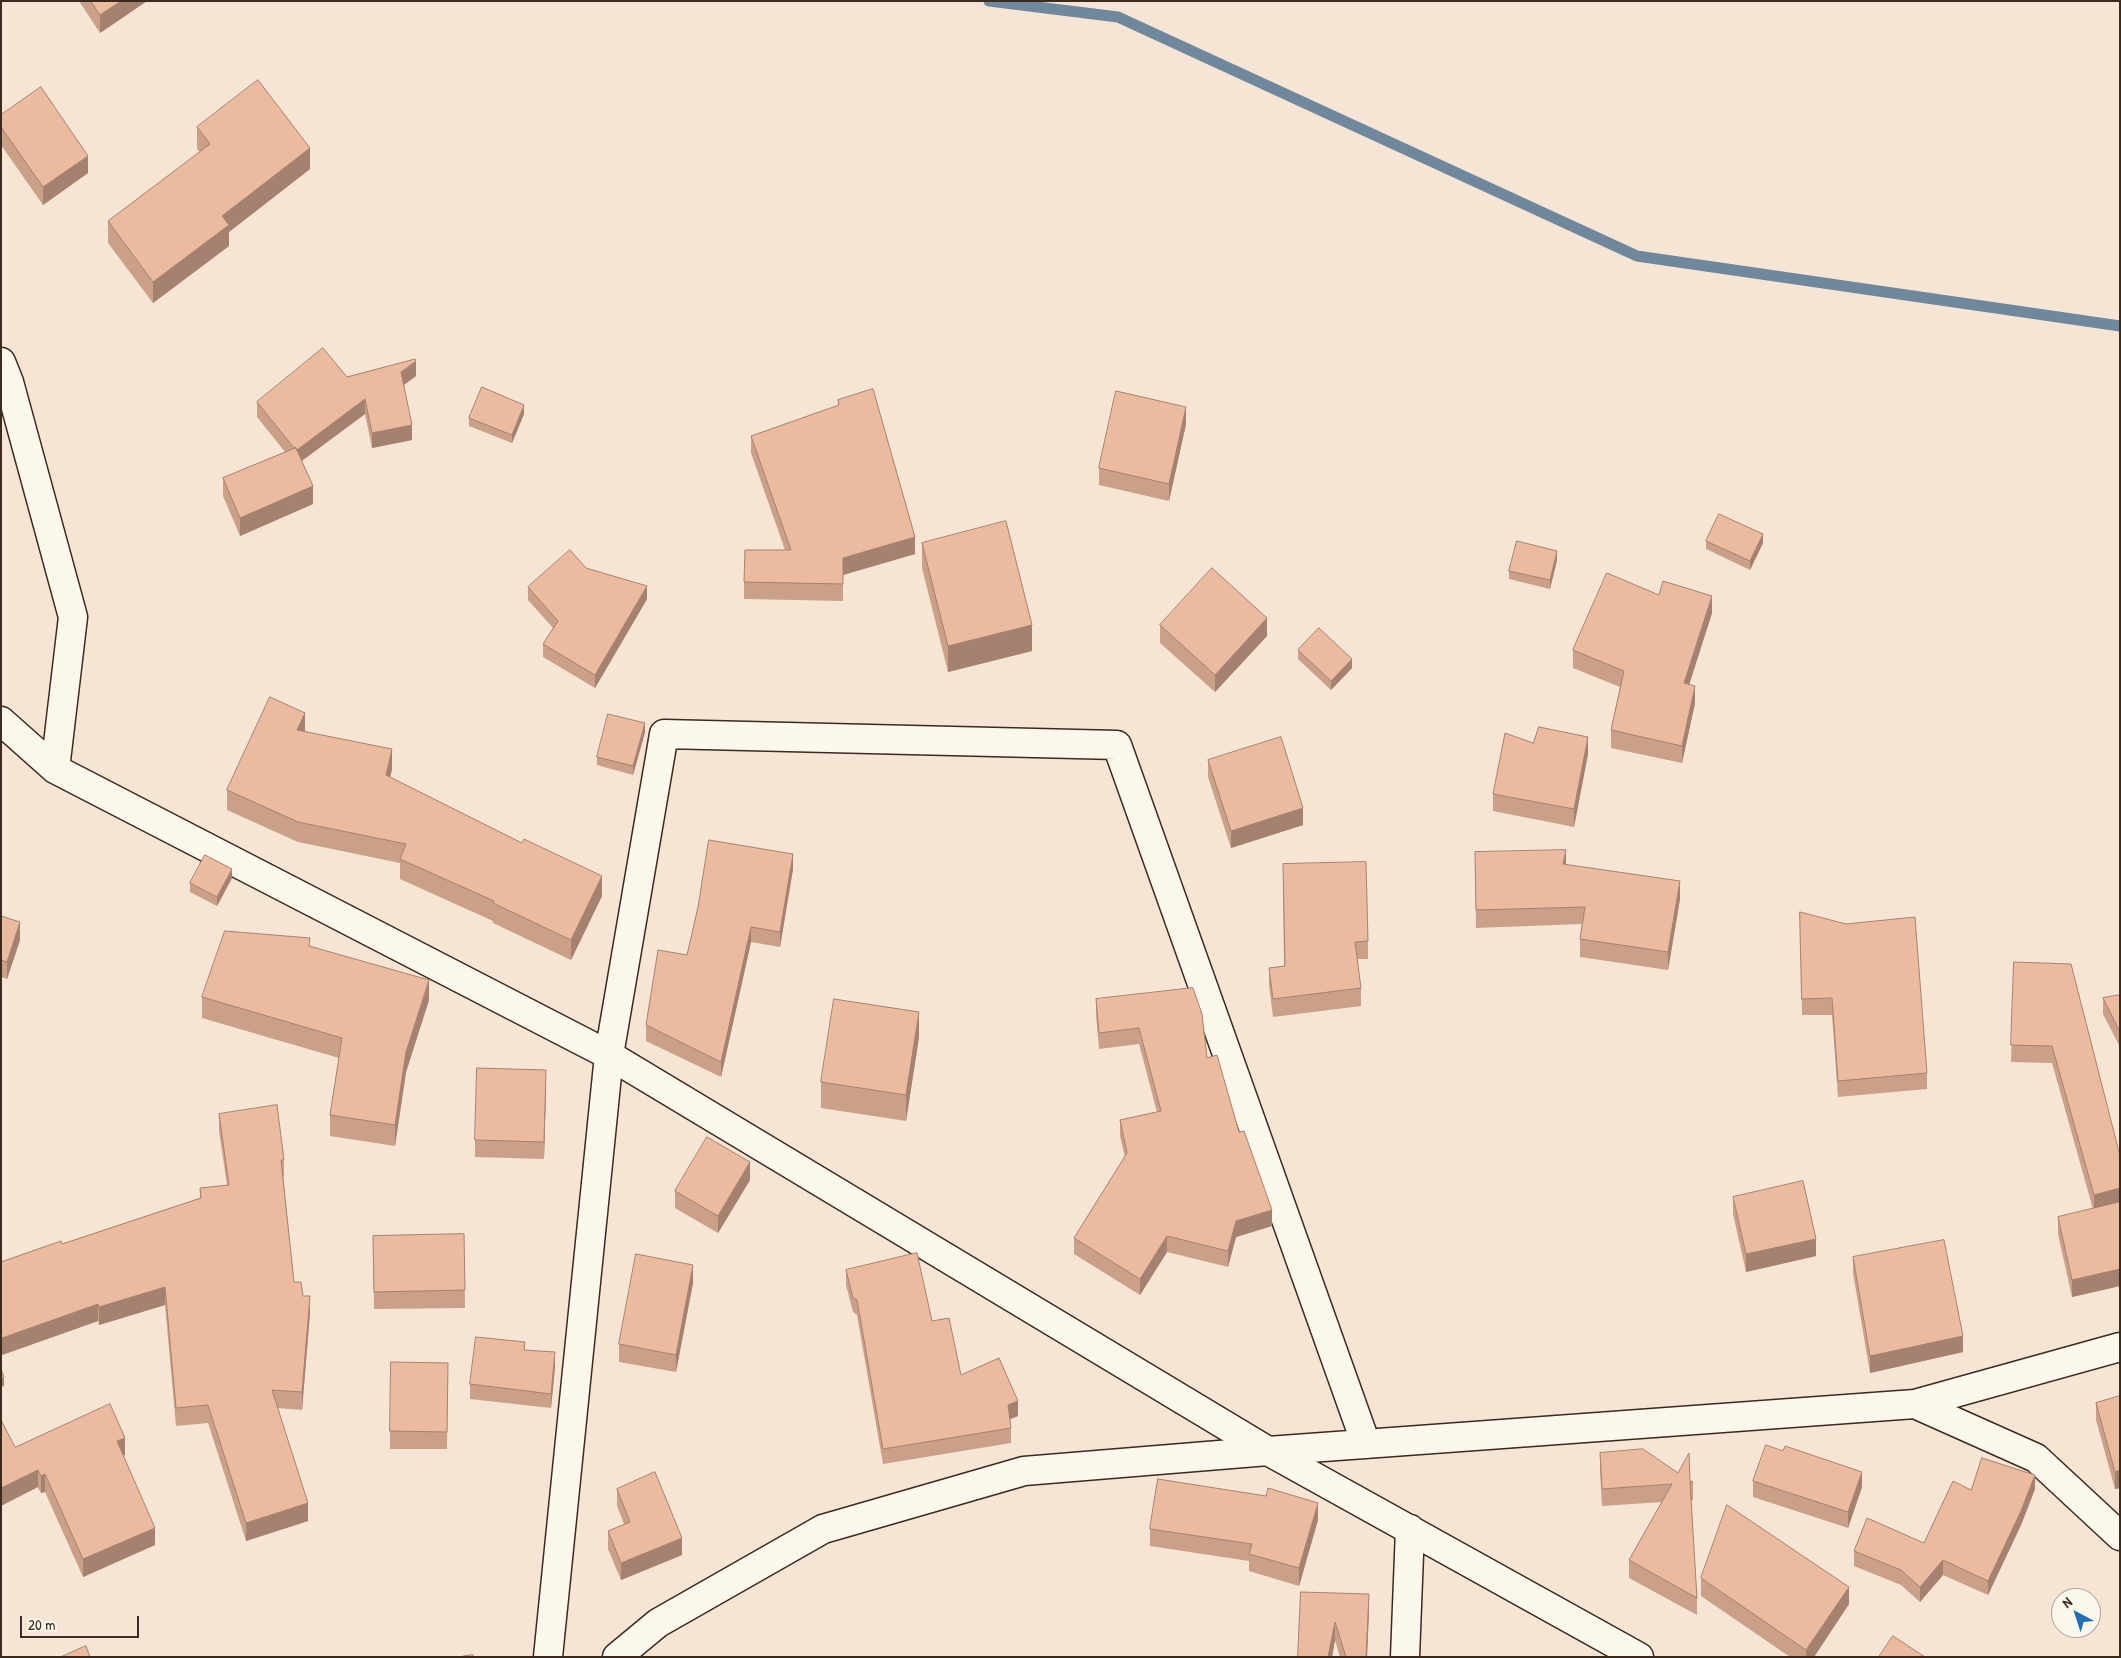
<!DOCTYPE html>
<style>
body{margin:0}
#map{position:relative;width:2121px;height:1658px;overflow:hidden;background:#f6e5d5;font-family:"Patrick Hand",sans-serif}
canvas{display:block}
.frame{position:absolute;inset:0;border:2px solid #3b2a1e;pointer-events:none}
.north{position:absolute;left:2051px;top:1588px;width:50px;height:50px;box-sizing:border-box;background:#fbf7ec;border:1px solid #aea59a;border-radius:50%;rotate:320deg;font-size:14px;font-weight:700;line-height:20px;text-align:center;color:#3b2a1e}
.north::after{content:'';display:block;margin:auto;width:18px;height:22px;background:#1f6fb2;clip-path:polygon(50% 0,100% 100%,50% 72%,0 100%)}
.scale{position:absolute;left:20px;top:1616px;width:119px;height:22px;box-sizing:border-box;border:2px solid #3b2a1e;border-top:0;padding-left:6px;font-size:15px;line-height:18px;white-space:nowrap;color:#3b2a1e;-webkit-text-stroke:4px #fbf7ec;paint-order:stroke}
</style>
<div id="map">
<canvas width="2121" height="1658"></canvas>
<div class="frame"></div>
<div class="north">N</div>
<div class="scale">20 m</div>
</div>
<script>
const g = document.querySelector('canvas').getContext('2d');
g.lineJoin = 'round';
function stroke(path, color, width, dash) { g.strokeStyle = color; g.lineWidth = width; g.lineCap = dash ? 'butt' : 'round'; g.setLineDash(dash || []); g.stroke(path); }
function fillPath(path, color) { g.fillStyle = color; g.fill(path, 'evenodd'); }
stroke(new Path2D(`
 M 989,1 L 1118,17 L 1637,256 L 2120,326`), '#70889d', 11);
const minor = new Path2D(`
 M 1,362 L 9,382 L 73,617 L 55,769
 M 1,721 L 55,769 L 609,1055 L 1268,1451 L 1639,1657
 M 1915,1404 L 2036,1458 L 2120,1536
 M 548,1657 L 609,1055 L 664,734 L 1117,745 L 1366,1444
 M 617,1657 L 658,1623 L 823,1529 L 1024,1471 L 1268,1451 L 1915,1404 L 2120,1347
 M 1405,1657 L 1410,1529`);
stroke(minor, '#3b2a1e', 31);
stroke(minor, '#fbf7ec', 28);
fillPath(new Path2D(`
 M 79,1 L 147,1 L 100,33 Z
 M 1,115 L 88,173 L 43,205 L 1,145 Z
 M 197,127 L 310,169 L 229,232 L 229,246 L 153,303 L 108,243 L 108,221 L 200,152 L 197,149 Z
 M 416,376 L 404,385 L 412,440 L 372,448 L 365,414 L 302,461 L 313,504 L 240,536 L 223,496 L 223,478 L 285,452 L 257,417 L 257,402 L 347,377 Z
 M 838,400 L 915,554 L 843,575 L 843,601 L 744,599 L 744,582 L 785,550 L 751,453 L 751,436 L 838,406 Z
 M 524,414 L 512,443 L 469,426 L 469,418 Z
 M 1186,424 L 1169,501 L 1099,485 L 1099,468 Z
 M 1706,541 L 1763,543 L 1750,570 L 1706,549 Z
 M 922,543 L 1032,651 L 948,672 L 922,568 Z
 M 1557,560 L 1550,589 L 1509,579 L 1509,571 Z
 M 528,587 L 647,599 L 595,688 L 543,657 L 543,644 L 553,628 L 528,600 Z
 M 1659,595 L 1712,613 L 1689,684 L 1695,703 L 1682,763 L 1611,748 L 1611,730 L 1620,687 L 1573,668 L 1573,650 Z
 M 1160,625 L 1267,636 L 1215,692 L 1160,643 Z
 M 1298,650 L 1352,668 L 1331,690 L 1298,659 Z
 M 305,731 L 392,769 L 390,777 L 602,896 L 571,960 L 493,923 L 493,921 L 400,879 L 400,863 L 298,842 L 227,810 L 227,790 Z
 M 645,732 L 633,775 L 597,765 L 597,757 Z
 M 1533,743 L 1588,754 L 1574,827 L 1493,811 L 1493,794 Z
 M 1208,760 L 1303,825 L 1231,848 L 1208,777 Z
 M 1475,852 L 1566,865 L 1680,899 L 1668,970 L 1580,957 L 1580,939 L 1582,924 L 1476,928 Z
 M 793,869 L 780,947 L 751,942 L 721,1077 L 646,1041 L 646,1025 L 687,955 Z
 M 232,878 L 217,906 L 190,892 L 190,883 Z
 M 1283,881 L 1368,941 L 1368,959 L 1357,959 L 1361,988 L 1361,1006 L 1273,1017 L 1269,985 L 1269,968 L 1284,966 Z
 M 1800,912 L 1927,1073 L 1927,1089 L 1838,1097 L 1832,1015 L 1802,1015 Z
 M 1,916 L 20,940 L 7,979 L 1,977 Z
 M 310,946 L 429,1000 L 406,1072 L 395,1146 L 330,1136 L 330,1115 L 339,1058 L 202,1018 L 202,997 Z
 M 2014,962 L 2120,1156 L 2120,1286 L 2072,1297 L 2058,1234 L 2058,1217 L 2093,1209 L 2052,1063 L 2011,1062 Z
 M 2120,995 L 2120,1047 L 2103,1014 L 2103,998 Z
 M 1096,999 L 1207,1058 L 1239,1132 L 1272,1226 L 1236,1237 L 1228,1267 L 1167,1252 L 1140,1295 L 1074,1254 L 1074,1238 L 1125,1157 L 1120,1136 L 1120,1120 L 1157,1112 L 1139,1044 L 1099,1049 L 1096,1015 Z
 M 919,1037 L 906,1121 L 821,1108 L 821,1082 Z
 M 546,1087 L 544,1159 L 475,1157 L 475,1140 Z
 M 219,1114 L 284,1160 L 284,1177 L 283,1177 L 294,1282 L 303,1296 L 310,1313 L 302,1410 L 277,1408 L 308,1521 L 246,1541 L 208,1423 L 176,1426 L 165,1305 L 99,1325 L 98,1321 L 2,1355 L 1,1353 L 1,1262 L 62,1244 L 200,1198 L 200,1188 L 227,1185 L 219,1131 Z
 M 750,1180 L 718,1233 L 675,1208 L 675,1191 Z
 M 1733,1197 L 1816,1256 L 1746,1272 L 1733,1214 Z
 M 464,1234 L 465,1308 L 374,1309 L 373,1236 Z
 M 1853,1257 L 1963,1352 L 1870,1373 L 1853,1273 Z
 M 846,1270 L 932,1321 L 961,1375 L 1018,1416 L 1010,1419 L 1011,1428 L 1011,1443 L 883,1464 L 857,1315 L 853,1312 L 846,1285 Z
 M 693,1283 L 676,1372 L 619,1362 L 619,1344 Z
 M 555,1367 L 551,1408 L 470,1399 L 470,1384 Z
 M 448,1381 L 447,1449 L 390,1449 L 390,1431 Z
 M 2120,1396 L 2120,1488 L 2115,1489 L 2096,1420 L 2096,1403 Z
 M 15,1447 L 125,1455 L 123,1456 L 155,1545 L 83,1577 L 45,1492 L 41,1493 Z
 M 1600,1453 L 1690,1481 L 1693,1482 L 1693,1500 L 1691,1500 L 1697,1598 L 1697,1615 L 1629,1578 L 1629,1560 L 1662,1502 L 1602,1506 L 1600,1470 Z
 M 1753,1481 L 1862,1487 L 1848,1528 L 1753,1497 Z
 M 617,1489 L 682,1555 L 621,1580 L 608,1549 L 608,1531 L 624,1524 L 617,1506 Z
 M 2035,1489 L 2021,1525 L 1988,1595 L 1943,1575 L 1920,1602 L 1901,1585 L 1854,1566 L 1854,1551 L 1924,1543 L 1971,1490 Z
 M 1318,1520 L 1299,1586 L 1249,1571 L 1249,1561 L 1150,1546 L 1150,1529 Z
 M 1701,1578 L 1849,1604 L 1814,1657 L 1790,1657 L 1701,1596 Z
 M 1301,1592 L 1369,1611 L 1367,1657 L 1340,1657 L 1335,1640 L 1332,1657 L 1298,1657 Z`), '#cba088');
fillPath(new Path2D(`
 M 121,1 L 147,1 L 100,33 L 100,15 Z
 M 310,148 L 310,169 L 229,232 L 229,246 L 153,303 L 153,282 L 222,216 Z
 M 88,156 L 88,173 L 43,205 L 43,187 Z
 M 416,361 L 416,376 L 401,387 L 401,372 Z
 M 365,399 L 365,414 L 296,465 L 296,450 Z
 M 524,405 L 524,414 L 512,443 L 512,435 Z
 M 1186,407 L 1186,424 L 1169,501 L 1169,484 Z
 M 412,425 L 412,440 L 372,448 L 372,433 Z
 M 313,486 L 313,504 L 240,536 L 240,518 Z
 M 1763,534 L 1763,543 L 1750,570 L 1750,561 Z
 M 915,537 L 915,554 L 843,575 L 843,601 L 843,558 Z
 M 1557,551 L 1557,560 L 1550,589 L 1550,580 Z
 M 647,586 L 647,599 L 595,688 L 595,675 Z
 M 1712,596 L 1712,613 L 1684,701 L 1684,683 Z
 M 1267,618 L 1267,636 L 1215,692 L 1215,675 Z
 M 1032,625 L 1032,651 L 948,672 L 948,646 Z
 M 1352,659 L 1352,668 L 1331,690 L 1331,681 Z
 M 1695,686 L 1695,703 L 1682,763 L 1682,746 Z
 M 305,713 L 305,733 L 297,730 Z
 M 645,723 L 645,732 L 633,775 L 633,766 Z
 M 1588,737 L 1588,754 L 1574,827 L 1574,809 Z
 M 392,749 L 392,769 L 386,795 L 386,775 Z
 M 1303,808 L 1303,825 L 1231,848 L 1231,831 Z
 M 1566,850 L 1566,867 L 1563,864 Z
 M 793,854 L 793,869 L 780,947 L 780,932 Z
 M 232,869 L 232,878 L 217,906 L 217,897 Z
 M 602,876 L 602,896 L 571,960 L 571,940 Z
 M 1680,881 L 1680,899 L 1668,970 L 1668,952 Z
 M 20,922 L 20,940 L 7,979 L 7,962 Z
 M 751,927 L 751,942 L 721,1077 L 721,1062 Z
 M 429,980 L 429,1000 L 406,1072 L 395,1146 L 395,1125 L 406,1052 Z
 M 919,1012 L 919,1037 L 906,1121 L 906,1095 Z
 M 546,1070 L 546,1087 L 544,1159 L 544,1142 Z
 M 750,1162 L 750,1180 L 718,1233 L 718,1216 Z
 M 2120,1188 L 2120,1205 L 2094,1212 L 2094,1195 Z
 M 1272,1210 L 1272,1226 L 1236,1237 L 1228,1267 L 1228,1251 L 1236,1221 Z
 M 1167,1236 L 1167,1252 L 1140,1295 L 1140,1279 Z
 M 1816,1239 L 1816,1256 L 1746,1272 L 1746,1254 Z
 M 693,1265 L 693,1283 L 676,1372 L 676,1355 Z
 M 2120,1269 L 2120,1286 L 2072,1297 L 2072,1280 Z
 M 165,1287 L 165,1305 L 99,1325 L 99,1307 Z
 M 310,1296 L 310,1313 L 302,1410 L 302,1392 Z
 M 98,1304 L 98,1321 L 2,1355 L 2,1338 Z
 M 1963,1336 L 1963,1352 L 1870,1373 L 1870,1356 Z
 M 555,1352 L 555,1367 L 551,1408 L 551,1394 Z
 M 4,1377 L 4,1386 L 1,1387 L 1,1378 Z
 M 1018,1401 L 1018,1416 L 1008,1420 L 1008,1405 Z
 M 125,1438 L 125,1455 L 117,1459 L 117,1441 Z
 M 38,1470 L 38,1487 L 1,1506 L 1,1488 Z
 M 2120,1470 L 2120,1488 L 2115,1489 L 2115,1472 Z
 M 1862,1472 L 1862,1487 L 1848,1528 L 1848,1512 Z
 M 45,1474 L 45,1492 L 41,1493 L 41,1476 Z
 M 2035,1475 L 2035,1489 L 2021,1525 L 1988,1595 L 1988,1581 Z
 M 308,1503 L 308,1521 L 246,1541 L 246,1523 Z
 M 1318,1503 L 1318,1520 L 1299,1586 L 1299,1568 Z
 M 155,1528 L 155,1545 L 83,1577 L 83,1559 Z
 M 682,1538 L 682,1555 L 621,1580 L 621,1563 Z
 M 1943,1560 L 1943,1575 L 1920,1602 L 1920,1587 Z
 M 1849,1587 L 1849,1604 L 1814,1657 L 1806,1657 L 1806,1650 Z
 M 1369,1594 L 1369,1611 L 1367,1657 L 1366,1657 Z
 M 1335,1622 L 1335,1640 L 1332,1657 L 1328,1657 Z`), '#a5826f');
const building = new Path2D(`
 M 91,1 L 121,1 L 100,15 Z
 M 258,80 L 310,148 L 222,216 L 229,225 L 153,282 L 108,221 L 210,144 L 197,127 Z
 M 41,87 L 88,156 L 43,187 L 1,127 L 1,115 Z
 M 323,348 L 347,377 L 415,359 L 416,361 L 401,372 L 412,425 L 372,433 L 365,399 L 297,450 L 296,448 L 294,448 L 257,402 Z
 M 482,387 L 524,405 L 512,435 L 469,418 Z
 M 873,389 L 915,537 L 843,558 L 843,584 L 744,582 L 745,550 L 791,550 L 751,436 L 839,405 L 838,400 Z
 M 1116,391 L 1186,407 L 1169,484 L 1099,468 Z
 M 296,448 L 313,486 L 240,518 L 223,478 Z
 M 1719,514 L 1763,534 L 1750,561 L 1706,541 Z
 M 1006,521 L 1032,625 L 948,646 L 922,543 Z
 M 1517,541 L 1557,551 L 1550,580 L 1509,571 Z
 M 570,550 L 586,568 L 647,586 L 595,675 L 543,644 L 558,621 L 528,587 Z
 M 1212,568 L 1267,618 L 1215,675 L 1160,625 Z
 M 1607,573 L 1659,595 L 1663,581 L 1712,596 L 1684,683 L 1695,686 L 1682,746 L 1611,730 L 1624,671 L 1573,650 Z
 M 1319,628 L 1352,659 L 1331,681 L 1298,650 Z
 M 270,697 L 305,713 L 297,730 L 392,749 L 386,775 L 522,843 L 524,839 L 602,876 L 571,940 L 493,903 L 494,901 L 400,859 L 406,844 L 298,822 L 227,790 Z
 M 608,714 L 645,723 L 633,766 L 597,757 Z
 M 1539,727 L 1588,737 L 1574,809 L 1493,794 L 1505,733 L 1533,743 Z
 M 1281,737 L 1303,808 L 1231,831 L 1208,760 Z
 M 709,840 L 793,854 L 780,932 L 751,927 L 721,1062 L 646,1025 L 658,950 L 687,955 L 698,907 Z
 M 1566,850 L 1563,864 L 1680,881 L 1668,952 L 1580,939 L 1585,907 L 1476,910 L 1475,852 Z
 M 205,855 L 232,869 L 217,897 L 190,883 Z
 M 1366,862 L 1368,941 L 1355,942 L 1361,988 L 1273,999 L 1269,968 L 1285,966 L 1283,864 Z
 M 1800,912 L 1846,924 L 1915,917 L 1927,1073 L 1838,1081 L 1832,998 L 1802,999 Z
 M 1,916 L 20,922 L 7,962 L 1,960 Z
 M 225,931 L 310,938 L 309,946 L 429,980 L 406,1052 L 395,1125 L 330,1115 L 342,1038 L 202,997 Z
 M 2014,962 L 2071,964 L 2120,1156 L 2120,1188 L 2094,1195 L 2052,1046 L 2011,1045 Z
 M 1193,988 L 1202,1014 L 1207,1058 L 1217,1055 L 1239,1132 L 1244,1131 L 1272,1210 L 1236,1221 L 1228,1251 L 1167,1236 L 1140,1279 L 1074,1238 L 1127,1153 L 1120,1120 L 1161,1111 L 1139,1028 L 1099,1033 L 1096,999 Z
 M 2120,995 L 2120,1032 L 2103,998 Z
 M 834,999 L 919,1012 L 906,1095 L 821,1082 Z
 M 477,1068 L 546,1070 L 544,1142 L 475,1140 Z
 M 277,1105 L 284,1160 L 281,1160 L 294,1282 L 301,1282 L 303,1296 L 310,1296 L 302,1392 L 272,1390 L 308,1503 L 246,1523 L 208,1405 L 176,1408 L 165,1287 L 99,1307 L 98,1304 L 2,1338 L 1,1336 L 1,1262 L 61,1241 L 62,1244 L 201,1198 L 200,1188 L 229,1185 L 219,1114 Z
 M 707,1137 L 750,1162 L 718,1216 L 675,1191 Z
 M 1803,1181 L 1816,1239 L 1746,1254 L 1733,1197 Z
 M 2120,1202 L 2120,1269 L 2072,1280 L 2058,1217 Z
 M 464,1234 L 465,1290 L 374,1292 L 373,1236 Z
 M 1944,1240 L 1963,1336 L 1870,1356 L 1853,1257 Z
 M 917,1253 L 932,1321 L 949,1318 L 961,1375 L 999,1358 L 1018,1401 L 1008,1405 L 1011,1428 L 883,1449 L 857,1300 L 853,1298 L 846,1270 Z
 M 636,1254 L 693,1265 L 676,1355 L 619,1344 Z
 M 476,1337 L 525,1342 L 524,1350 L 555,1352 L 551,1394 L 470,1384 Z
 M 391,1362 L 448,1363 L 447,1432 L 390,1431 Z
 M 1,1369 L 4,1377 L 1,1378 Z
 M 2120,1396 L 2120,1470 L 2115,1472 L 2096,1403 Z
 M 110,1404 L 125,1438 L 117,1441 L 155,1528 L 83,1559 L 45,1474 L 41,1476 L 38,1470 L 1,1488 L 1,1420 L 15,1447 Z
 M 1766,1445 L 1783,1451 L 1785,1446 L 1862,1472 L 1848,1512 L 1753,1481 Z
 M 1643,1449 L 1678,1473 L 1689,1453 L 1690,1481 L 1693,1482 L 1690,1482 L 1697,1598 L 1629,1560 L 1672,1484 L 1602,1489 L 1600,1453 Z
 M 1982,1458 L 2035,1475 L 2021,1511 L 1988,1581 L 1943,1560 L 1920,1587 L 1901,1570 L 1854,1551 L 1867,1518 L 1924,1543 L 1953,1481 L 1971,1490 Z
 M 655,1472 L 682,1538 L 621,1563 L 608,1531 L 630,1522 L 617,1489 Z
 M 1158,1479 L 1266,1496 L 1268,1488 L 1318,1503 L 1299,1568 L 1249,1554 L 1252,1544 L 1150,1529 Z
 M 1727,1505 L 1849,1587 L 1806,1650 L 1701,1578 Z
 M 1301,1592 L 1369,1594 L 1366,1657 L 1346,1657 L 1335,1622 L 1328,1657 L 1298,1657 Z
 M 1893,1636 L 1925,1657 L 1879,1657 Z
 M 86,1646 L 90,1657 L 61,1657 Z
 M 473,1655 L 473,1657 L 458,1657 Z`);
fillPath(building, '#ecba9e');
stroke(building, '#a5826f', 1);
</script>
